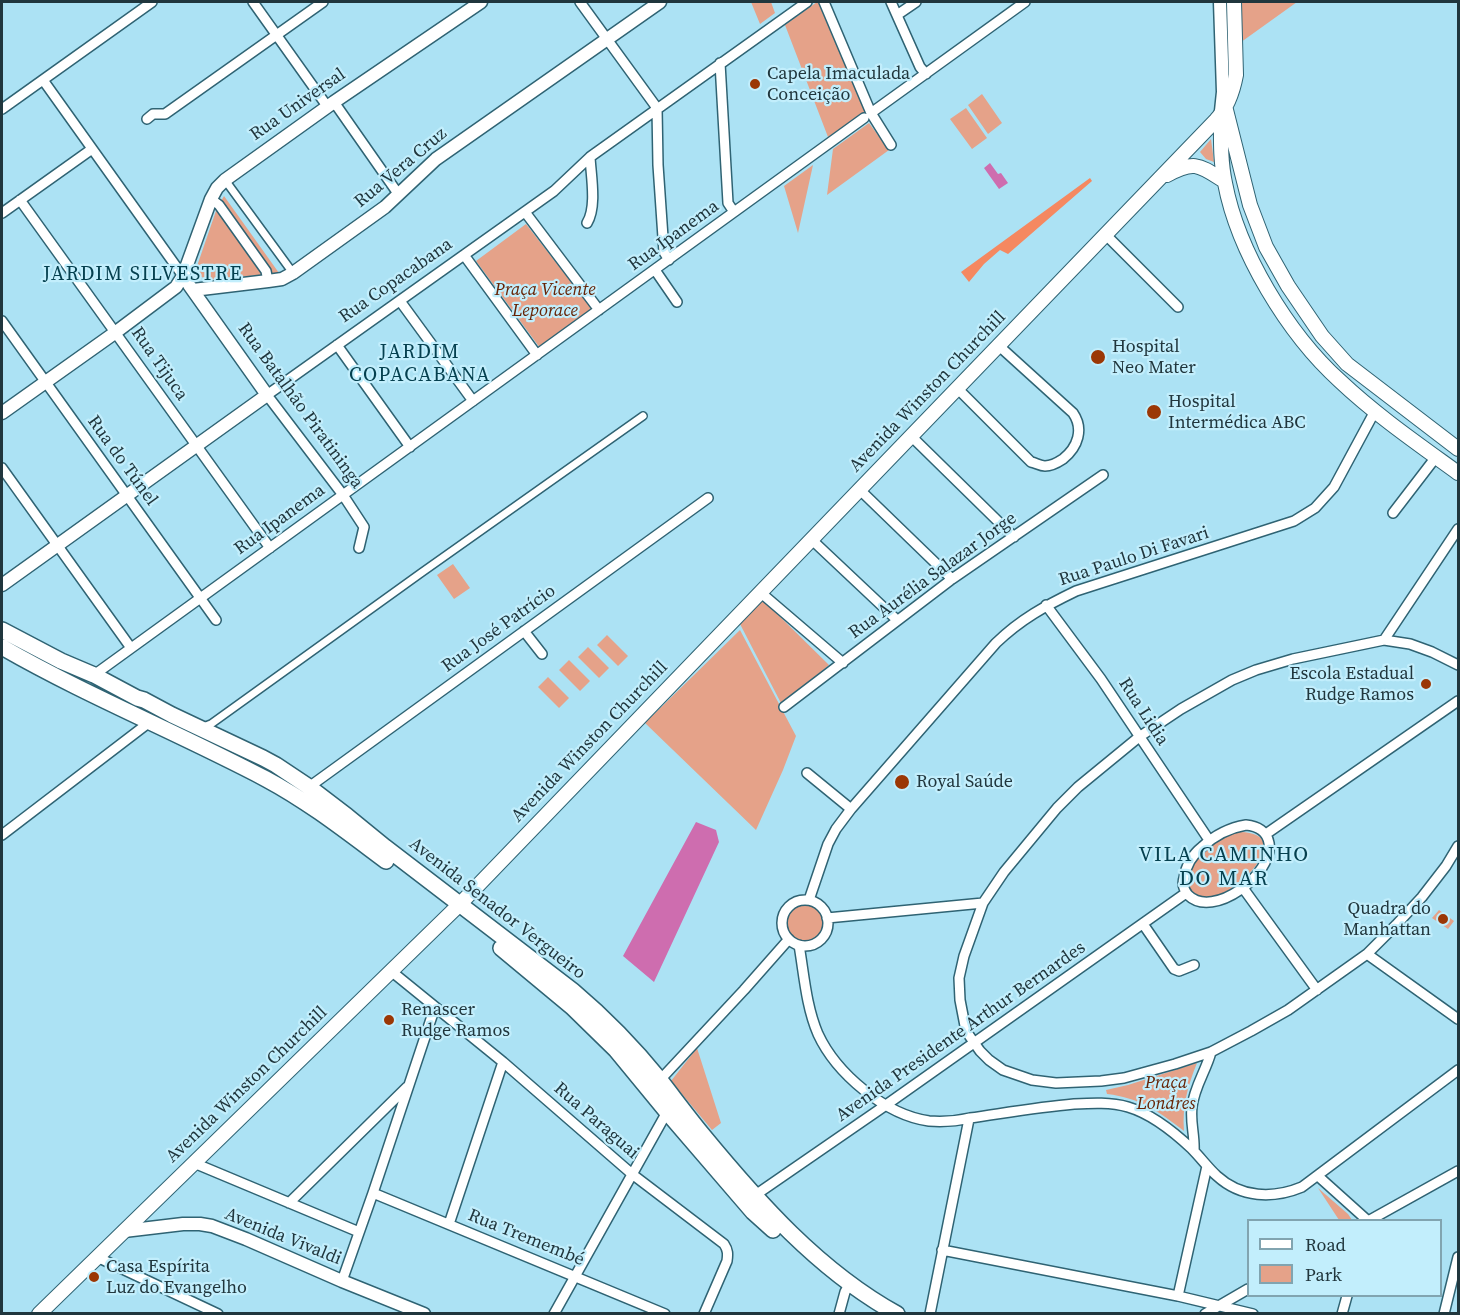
<!DOCTYPE html>
<meta charset="utf-8">
<style>
body{margin:0}
#map{position:relative;width:1460px;height:1315px;overflow:hidden;background:#ace2f4;font-family:"Source Serif 4",serif}
canvas{display:block}
.frame{position:absolute;inset:0;border:3px solid #20363d;pointer-events:none}
.legend{position:absolute;left:1247px;top:1219px;width:195px;height:78px;box-sizing:border-box;background:#c2eefc;border:2px solid #81a4b0;margin:0;padding:8px 10px;list-style:none;font-size:18px;color:#20363d}
.legend li{display:flex;align-items:center;gap:12px;height:30px}
.legend b{width:30px;border:2px solid #81a4b0}
</style>
<div id="map">
<canvas width="1460" height="1315"></canvas>
<div class="frame"></div>
<ul class="legend">
<li><b style="height:8px;background:#fff"></b>Road</li>
<li><b style="height:16px;background:#e5a289"></b>Park</li>
</ul>
</div>
<script>
const g = document.querySelector('canvas').getContext('2d');
g.lineJoin = 'round';
function fillPath(path, color) { g.fillStyle = color; g.fill(path, 'evenodd'); }
function stroke(path, color, width, dash) { g.strokeStyle = color; g.lineWidth = width; g.lineCap = dash ? 'butt' : 'round'; g.setLineDash(dash || []); g.stroke(path); }
function label(font, color, halo, rows, align = 'center') {
  g.font = font + ' "Source Serif 4",serif'; g.lineWidth = 4.5; g.setLineDash([]); g.textBaseline = 'middle'; g.strokeStyle = halo; g.fillStyle = color; for (const [text, x, y, turn = 0] of rows) {
    g.save(); g.translate(x, y); g.rotate((+turn || 0) * Math.PI / 180); g.textAlign = isNaN(turn) ? turn : align; if (halo) g.strokeText(text, 0, 0); g.fillText(text, 0, 0); g.restore();
  }
}
fillPath(new Path2D(`
 M 751,2 L 771,2 L 775,13 L 760,24 Z
 M 817,2 L 818,2 L 865,112 L 828,137 L 785,25 Z
 M 1236,2 L 1297,2 L 1237,45 Z
 M 982,94 L 1002,123 L 988,134 L 968,105 Z
 M 966,108 L 987,138 L 972,149 L 950,119 Z
 M 869,123 L 889,150 L 827,195 L 833,149 Z
 M 1211,139 L 1214,162 L 1206,159 L 1200,152 Z
 M 813,165 L 798,233 L 784,186 Z
 M 224,196 L 279,273 L 209,280 L 199,276 L 196,269 L 217,208 Z
 M 526,224 L 593,310 L 540,348 L 476,261 Z
 M 453,564 L 470,588 L 454,599 L 437,575 Z
 M 763,600 L 829,665 L 782,705 L 740,624 Z
 M 740,630 L 796,736 L 783,770 L 756,830 L 645,723 Z
 M 607,635 L 628,656 L 618,666 L 597,645 Z
 M 588,647 L 609,668 L 599,678 L 578,657 Z
 M 569,660 L 590,681 L 580,691 L 559,670 Z
 M 548,677 L 569,698 L 559,708 L 538,687 Z
 M 1240,832 C 1301,833 1230,904 1201,899 C 1197,898 1192,894 1188,893 L 1186,878 L 1190,865 L 1206,847 L 1225,835 Z
 M784 923a21 21 0 1 1 42 0a21 21 0 1 1-42 0Z
 M 1439,910 L 1454,921 L 1448,929 L 1432,918 Z
 M 697,1048 L 721,1123 L 712,1130 L 671,1081 Z
 M 1197,1063 C 1188,1085 1182,1106 1184,1131 C 1158,1111 1140,1098 1107,1094 L 1106,1090 L 1128,1085 Z
 M 1318,1188 L 1348,1214 L 1352,1220 L 1339,1220 Z`), '#e5a289');
fillPath(new Path2D(`
 M 1090,178 L 1092,181 L 1008,254 L 1000,250 L 984,264 L 969,282 L 961,272 Z`), '#f58860');
fillPath(new Path2D(`
 M 990,163 L 998,174 L 1001,173 L 1008,183 L 999,189 L 984,168 Z
 M 696,822 L 716,830 L 719,842 L 654,982 L 623,956 Z`), '#ce6daf');
const pedestrian = new Path2D(`
 M 225,180 L 293,273
 M 201,728 L 211,724 L 421,573 L 643,416`);
const minor = new Path2D(`
 M 253,2 L 327,106
 M 580,2 L 657,108 L 658,165 L 664,252 L 669,260
 M 824,2 L 871,113 L 891,145
 M 891,2 L 920,67 L 926,74
 M 897,15 L 916,2
 M 720,63 L 728,203 L 734,212
 M 43,80 L 183,276
 M 334,102 L 399,195
 M 2,109 L 152,2
 M 871,113 L 1025,2
 M 147,119 L 153,114 L 165,114 L 323,2
 M 211,199 L 219,205 L 266,271 L 268,281
 M 20,200 L 270,548
 M 525,212 L 599,310
 M 2,213 L 92,149
 M 587,223 C 597,207 591,176 590,157
 M 1105,234 L 1178,307
 M 464,255 L 537,355
 M 655,270 L 677,302
 M 400,301 L 473,401
 M 2,321 L 216,620
 M 337,345 L 410,447
 M 957,388 L 1031,462 C 1036,463 1040,466 1045,466 C 1052,466 1057,463 1063,459 C 1078,447 1084,429 1073,413 L 998,345
 M 911,436 L 1014,537
 M 2,468 L 131,648
 M 859,489 L 952,579
 M 1393,513 L 1436,457
 M 811,539 L 897,620
 M 359,548 L 364,527 L 343,495 L 267,395 L 554,191 L 590,157 L 807,2
 M 760,592 L 843,663
 M 1046,605 L 1101,679 L 1209,840
 M 524,631 L 542,654
 M 1384,640 L 1458,529
 M 1458,665 L 1432,652 L 1410,644 L 1384,640 L 1293,659 L 1256,670 L 1232,680 L 1181,709 L 1139,737 L 1078,787 L 1057,808 L 1004,872 L 983,903 L 964,956 L 959,978 L 960,1000 L 966,1031 L 980,1051 L 989,1060 L 1003,1070 L 1032,1080 L 1056,1083 L 1101,1081 L 1124,1078 L 1175,1064 L 1211,1052 L 1251,1031 L 1288,1010 L 1367,954 L 1396,925 L 1422,897 L 1446,866 L 1458,846
 M 94,675 L 864,118
 M 784,707 L 952,579 L 1103,475
 M 807,773 L 851,809
 M 309,787 L 708,498
 M 1246,825 C 1257,826 1267,831 1269,843 C 1274,874 1213,920 1188,895 C 1184,890 1182,884 1184,878 C 1186,866 1192,855 1202,847 C 1215,835 1228,828 1246,825 Z
 M 1266,834 L 1458,701
 M 2,835 L 151,721
 M 1243,888 L 1317,990
 M 809,900 L 828,844 L 836,829 L 851,809 L 996,643 C 1021,619 1045,606 1076,591 L 1294,521 L 1315,508 L 1334,487 L 1375,411
 M782 923a23 23 0 1 1 46 0a23 23 0 1 1-46 0Z
 M 827,918 L 983,903
 M 1143,924 L 1174,969 L 1179,971 L 1194,965
 M 799,945 C 804,974 806,1006 818,1034 C 836,1073 885,1115 929,1121 C 943,1122 957,1121 970,1118 C 1005,1113 1039,1107 1074,1104 C 1092,1103 1111,1102 1128,1107 C 1152,1114 1174,1132 1192,1149 C 1201,1158 1208,1168 1217,1176 C 1241,1198 1273,1199 1302,1187 L 1458,1070
 M 1367,954 L 1458,1019
 M 391,971 L 503,1062 L 632,1174 L 724,1244 C 728,1250 728,1254 727,1261 L 704,1314
 M 660,1080 L 744,990 L 789,939
 M 1194,1151 C 1195,1136 1190,1122 1192,1107 C 1194,1087 1206,1071 1211,1052
 M 194,1163 L 359,1232
 M 1318,1176 L 1367,1220
 M 373,1193 L 665,1314
 M 754,1196 L 886,1105 L 1186,893
 M 289,1203 L 407,1087
 M 1370,1220 L 1458,1171
 M 449,1224 L 503,1062
 M 942,1250 L 1178,1296 L 1253,1314
 M 97,1257 L 218,1314
 M 342,1281 L 373,1193 L 435,1007
 M 1178,1296 L 1207,1166
 M 554,1314 L 667,1112
 M 839,1314 L 845,1292 L 850,1283
 M 930,1314 L 969,1119
 M 1205,1314 L 1248,1289
 M 1342,1314 L 1347,1296
 M 1444,1314 L 1458,1257`);
const tertiary = new Path2D(`
 M 1220,2 L 1223,92 L 1221,111
 M 193,290 L 268,281 L 282,279 L 293,273 L 385,207 L 436,159 L 660,2
 M 2,413 L 116,332 L 176,287 L 183,276 L 211,199 L 217,188 L 225,180 L 334,102 L 481,2
 M 2,585 L 267,395 L 189,285
 M 124,1231 L 183,1224 L 200,1224 L 212,1226 L 246,1239 L 342,1281 L 424,1314`);
const secondary = new Path2D(`
 M 1225,106 L 1250,205 L 1266,247 L 1288,286 L 1322,336 L 1347,364 L 1458,449
 M 1221,115 C 1221,137 1220,160 1225,183 C 1238,252 1288,334 1340,381 C 1376,415 1418,444 1458,473
 M 1167,175 C 1195,160 1199,165 1224,181
 M 39,1314 L 460,904 L 1216,120 C 1227,108 1233,91 1236,75 L 1234,2`);
const primary = new Path2D(`
 M 2,630 L 61,661 L 94,675 L 137,698 L 144,700 L 172,715 L 263,758 L 276,765 L 309,787 L 347,816 L 385,847 L 573,991 C 605,1018 634,1048 660,1080 C 674,1098 688,1117 702,1134 C 758,1202 819,1271 897,1314
 M 2,647 C 87,696 179,733 266,779 C 309,802 347,832 386,861
 M 501,948 L 572,1007 L 616,1050 L 667,1112 L 753,1212 L 773,1230`);
stroke(pedestrian, '#2f6373', 10);
stroke(minor, '#2f6373', 12);
stroke(tertiary, '#2f6373', 15);
stroke(secondary, '#2f6373', 16);
stroke(primary, '#2f6373', 18);
stroke(pedestrian, '#fff', 7);
stroke(minor, '#fff', 9);
stroke(tertiary, '#fff', 12);
stroke(secondary, '#fff', 14);
stroke(primary, '#fff', 15);
for (const [x, y, r, color] of [
 [755,84,6,"#9b3705"],
 [1098,357,8,"#9b3705"],
 [1154,412,8,"#9b3705"],
 [1426,684,6,"#9b3705"],
 [902,782,8,"#9b3705"],
 [1443,919,6,"#9b3705"],
 [389,1020,6,"#9b3705"],
 [94,1277,6,"#9b3705"]
]) { const dot = new Path2D(); dot.arc(x, y, r, 0, 2 * Math.PI); g.fillStyle = color; g.fill(dot); stroke(dot, '#c2eefc', 2); }
label('18px', '#20363d', '#c2eefc', [
 ["Capela Imaculada",767,74],
 ["Conceição",767,95],
 ["Hospital",1112,347],
 ["Neo Mater",1112,368],
 ["Hospital",1168,402],
 ["Intermédica ABC",1168,423],
 ["Escola Estadual",1414,674,"right"],
 ["Rudge Ramos",1414,695,"right"],
 ["Royal Saúde",916,782],
 ["Quadra do",1431,909,"right"],
 ["Manhattan",1431,930,"right"],
 ["Renascer",401,1010],
 ["Rudge Ramos",401,1031],
 ["Casa Espírita",106,1267],
 ["Luz do Evangelho",106,1288]
], 'left');
label('18px', '#20363d', '#c2eefc', [
 ["Rua Universal",298,105,-35],
 ["Rua Vera Cruz",401,168,-40],
 ["Rua Ipanema",674,236,-36],
 ["Rua Copacabana",396,281,-35],
 ["Rua Tijuca",159,364,55],
 ["Avenida Winston Churchill",928,392,-46],
 ["Rua Batalhão Piratininga",300,406,54],
 ["Rua do Túnel",122,461,54],
 ["Rua Ipanema",280,520,-36],
 ["Rua Paulo Di Favari",1134,557,-18],
 ["Rua Aurélia Salazar Jorge",933,576,-36],
 ["Rua José Patrício",499,629,-36],
 ["Rua Lidia",1143,712,57],
 ["Avenida Winston Churchill",590,742,-46],
 ["Avenida Senador Vergueiro",497,909,38],
 ["Avenida Presidente Arthur Bernardes",961,1032,-35],
 ["Avenida Winston Churchill",247,1085,-44],
 ["Rua Paraguai",596,1121,41],
 ["Avenida Vivaldi",283,1237,22],
 ["Rua Tremembé",526,1238,22]
]);
label('italic 18px', '#672305', '#c2eefc', [
 ["Praça Vicente",545,290],
 ["Leporace",545,311],
 ["Praça",1166,1083],
 ["Londres",1166,1104]
]);
g.letterSpacing = '1.5px';
label('20px', '#05404f', '#c2eefc', [
 ["JARDIM SILVESTRE",143,275],
 ["JARDIM",420,353],
 ["COPACABANA",420,376]
]);
g.letterSpacing = '0px';
g.letterSpacing = '1.5px';
label('21px', '#05404f', '#c2eefc', [
 ["VILA CAMINHO",1224,856],
 ["DO MAR",1224,880]
]);
g.letterSpacing = '0px';
</script>
